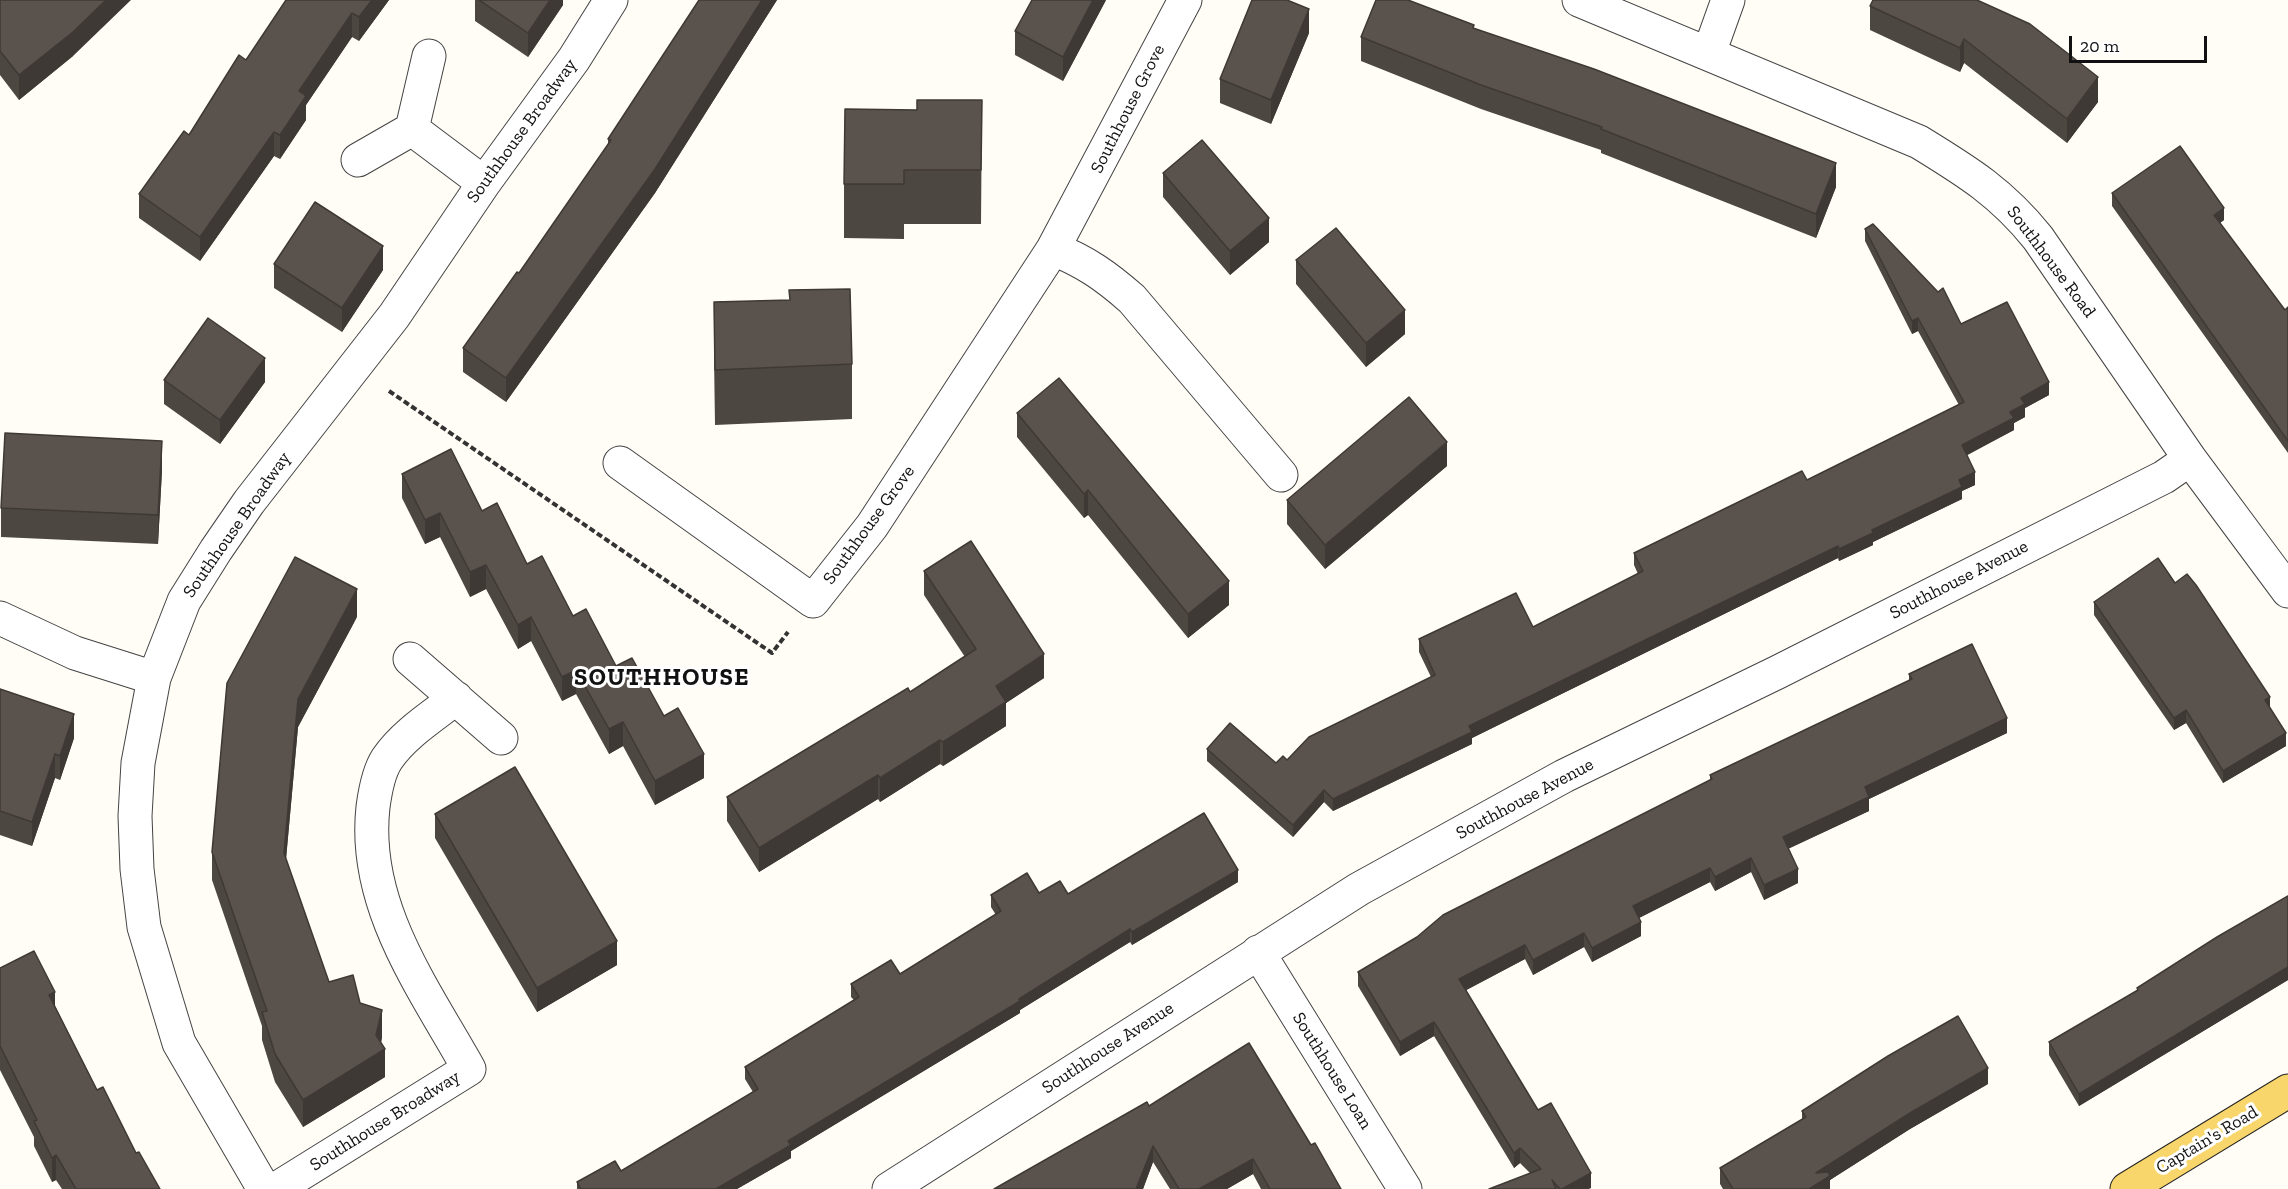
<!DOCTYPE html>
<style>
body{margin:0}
#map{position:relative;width:2288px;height:1189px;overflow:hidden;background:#fffdf5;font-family:"Zilla Slab",serif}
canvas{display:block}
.scale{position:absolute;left:2069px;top:36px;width:138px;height:27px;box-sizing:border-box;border:3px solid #111;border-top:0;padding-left:8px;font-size:18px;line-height:21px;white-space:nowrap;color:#111;-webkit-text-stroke:4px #fff;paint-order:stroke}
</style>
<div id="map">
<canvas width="2288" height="1189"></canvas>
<div class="scale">20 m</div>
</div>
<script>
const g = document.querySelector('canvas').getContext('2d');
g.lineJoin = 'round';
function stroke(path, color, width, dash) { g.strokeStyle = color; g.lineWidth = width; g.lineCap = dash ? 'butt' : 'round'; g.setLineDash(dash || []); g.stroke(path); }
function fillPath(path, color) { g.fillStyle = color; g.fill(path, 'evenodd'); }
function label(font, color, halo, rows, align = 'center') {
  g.font = font + ' "Zilla Slab",serif'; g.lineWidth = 6; g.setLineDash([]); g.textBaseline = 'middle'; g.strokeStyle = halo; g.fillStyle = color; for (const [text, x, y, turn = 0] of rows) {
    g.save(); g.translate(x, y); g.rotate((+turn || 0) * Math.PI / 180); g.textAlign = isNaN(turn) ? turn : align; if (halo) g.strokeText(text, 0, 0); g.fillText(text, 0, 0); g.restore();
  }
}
const minor = new Path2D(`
 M 1579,0 L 1919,142 C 1968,172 2002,193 2038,238 L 2190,459 L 2288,591
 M 1709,53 L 1728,0
 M 412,129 L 429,56
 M 358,160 L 412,129 L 484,183
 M 1053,249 C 1085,261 1107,277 1132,299 L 1281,475
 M 620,463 L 813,601 L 872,526 L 1053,249 L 1185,0
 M 0,618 L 75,653 L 154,678
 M 410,659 L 501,738
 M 1258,952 L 1405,1189
 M 264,1189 L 179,1043 L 144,927 L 137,869 L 135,816 L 138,763 L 154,678 L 184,601 L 216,550 L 249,502 L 394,316 L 484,183 L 574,59 L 611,0
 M 276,1189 L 469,1069 C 423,987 362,905 373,807 C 375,792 379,771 387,759 C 404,734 433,716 456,698
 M 889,1189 L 1359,889 L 1564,776 L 1778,672 L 2164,477 L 2190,459`);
const major = new Path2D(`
 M 2127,1189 L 2288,1091`);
stroke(minor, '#444', 35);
stroke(major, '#222', 35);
stroke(new Path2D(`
 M 389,391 L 772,653 L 788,632`), '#333', 4, [6, 3]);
stroke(minor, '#fff', 33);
stroke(major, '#f9d66b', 33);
fillPath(new Path2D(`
 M 0,0 L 73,56 L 19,100 L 0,75 Z
 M 286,0 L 389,0 L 359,41 L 352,37 L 306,105 L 306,120 L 280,159 L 274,156 L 200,261 L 139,218 L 139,194 L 189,135 L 246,60 Z
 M 475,0 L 563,0 L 563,5 L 528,57 L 475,21 Z
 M 699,0 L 777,0 L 655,193 L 506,402 L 463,372 L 463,348 L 519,273 L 608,145 L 608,139 Z
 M 1106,0 L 1063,81 L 1015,55 L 1015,31 Z
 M 1977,0 L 2098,102 L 2067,143 L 1964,63 L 1960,72 L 1870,30 L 1870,6 Z
 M 1474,28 L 1836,187 L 1816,238 L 1601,153 L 1601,150 L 1481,109 L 1361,61 L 1361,37 Z
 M 1309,33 L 1271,124 L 1220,103 L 1220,79 Z
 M 982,100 L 981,224 L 904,224 L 904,239 L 844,238 L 844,184 Z
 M 1163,173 L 1269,242 L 1230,275 L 1163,197 Z
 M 2112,193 L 2224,220 L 2220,223 L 2285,310 L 2288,307 L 2288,453 L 2112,206 Z
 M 1865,229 L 1961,324 L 2049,395 L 2025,408 L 2025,417 L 2014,423 L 2014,430 L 1966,455 L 1975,485 L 1962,491 L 1962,499 L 1873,542 L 1873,545 L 1839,561 L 1838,558 L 1472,738 L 1472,744 L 1333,811 L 1324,802 L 1293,837 L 1207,761 L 1207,749 L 1276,763 L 1287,760 L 1431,677 L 1419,652 L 1419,639 L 1533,627 L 1638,574 L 1634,565 L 1634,553 L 1807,480 L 1959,405 L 1918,331 L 1912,334 L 1865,241 Z
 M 1296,260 L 1405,334 L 1366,367 L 1296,284 Z
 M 274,264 L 383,270 L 342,332 L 274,288 Z
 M 789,300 L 852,364 L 852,419 L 715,425 L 714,357 L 714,302 Z
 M 164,380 L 265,382 L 220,444 L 164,404 Z
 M 1017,413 L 1229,605 L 1188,638 L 1088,515 L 1084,518 L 1017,437 Z
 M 1447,466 L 1325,569 L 1287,524 L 1287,500 Z
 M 162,470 L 158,544 L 1,537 L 1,508 Z
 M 402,474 L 482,511 L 573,616 L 616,666 L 664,716 L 704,778 L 655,805 L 623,746 L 609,754 L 576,694 L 562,701 L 531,641 L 518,649 L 486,589 L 470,597 L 440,537 L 425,544 L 402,498 Z
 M 924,571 L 1044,678 L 1006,703 L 1006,726 L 943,766 L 940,764 L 880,802 L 878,799 L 759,872 L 727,821 L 727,797 L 910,692 L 965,657 L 924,595 Z
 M 2175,583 L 2270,708 L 2286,746 L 2223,783 L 2186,723 L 2174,730 L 2094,615 L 2094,602 Z
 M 357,617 L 298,727 L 286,859 L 329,982 L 360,1003 L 382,1037 L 381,1043 L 385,1077 L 303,1127 L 275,1082 L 262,1040 L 262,1026 L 212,880 L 212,852 Z
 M 1909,674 L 2007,733 L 1869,799 L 1869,811 L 1788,849 L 1798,883 L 1764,900 L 1751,872 L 1715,891 L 1710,882 L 1639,918 L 1641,936 L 1592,962 L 1584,947 L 1533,975 L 1525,959 L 1466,990 L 1538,1110 L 1591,1188 L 1588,1189 L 1489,1189 L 1530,1173 L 1520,1163 L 1514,1168 L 1434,1036 L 1400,1056 L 1358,986 L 1358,972 L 1710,780 L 1710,775 L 1909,681 Z
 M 0,689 L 74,738 L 60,780 L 55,778 L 32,846 L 0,835 Z
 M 435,814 L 617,965 L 537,1012 L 435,838 Z
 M 1238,882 L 1132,945 L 1130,942 L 1020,1010 L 1020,1013 L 791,1151 L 791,1158 L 737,1189 L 577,1189 L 577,1182 L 621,1171 L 753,1092 L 745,1079 L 745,1067 L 854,1000 L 851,997 L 851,984 L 900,974 L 996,915 L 991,907 L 991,895 L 1039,893 L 1068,894 Z
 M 2288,896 L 2288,980 L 2079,1106 L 2049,1055 L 2049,1042 L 2137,991 L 2137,988 Z
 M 0,968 L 55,1006 L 97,1090 L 136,1153 L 160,1189 L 62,1189 L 56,1180 L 52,1182 L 34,1146 L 34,1137 L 0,1070 Z
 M 1988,1084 L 1910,1129 L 1830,1180 L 1830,1189 L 1723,1189 L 1720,1184 L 1720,1168 L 1802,1119 L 1802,1111 Z
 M 1149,1106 L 1311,1145 L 1341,1189 L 1261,1189 L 1253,1174 L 1227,1189 L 1170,1189 L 1153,1162 L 1143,1189 L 994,1189 Z`), '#4d4742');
fillPath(new Path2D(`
 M 106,0 L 131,0 L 73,56 L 19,100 L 19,75 Z
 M 372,0 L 389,0 L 359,41 L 359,17 Z
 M 550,0 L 563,0 L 563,5 L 528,57 L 528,33 Z
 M 762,0 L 777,0 L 655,193 L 506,402 L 506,378 Z
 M 1093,0 L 1106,0 L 1063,81 L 1063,57 Z
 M 1309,9 L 1309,33 L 1271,124 L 1271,100 Z
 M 352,13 L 352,37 L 306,105 L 306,120 L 280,159 L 280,135 L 299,91 Z
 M 1964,39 L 1964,63 L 1960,72 L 1960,48 Z
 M 2098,77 L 2098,102 L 2067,143 L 2067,119 Z
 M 274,132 L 274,156 L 200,261 L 200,237 Z
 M 1836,163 L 1836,187 L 1816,238 L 1816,214 Z
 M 2224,208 L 2224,220 L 2214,227 L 2214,215 Z
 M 1269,218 L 1269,242 L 1230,275 L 1230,251 Z
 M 383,246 L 383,270 L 342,332 L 342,308 Z
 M 1405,310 L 1405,334 L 1366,367 L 1366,343 Z
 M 1918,318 L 1918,331 L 1912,334 L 1912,321 Z
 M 265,358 L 265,382 L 220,444 L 220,420 Z
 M 2049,382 L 2049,395 L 2025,408 L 2025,417 L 2014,423 L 2014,430 L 1962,458 L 1962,445 L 2010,412 L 2021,398 Z
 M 162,441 L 162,470 L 158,544 L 158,515 Z
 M 1447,442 L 1447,466 L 1325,569 L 1325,545 Z
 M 1975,472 L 1975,485 L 1962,491 L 1962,499 L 1873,542 L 1873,545 L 1839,561 L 1839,549 L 1959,480 Z
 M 1088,490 L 1088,515 L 1084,518 L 1084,494 Z
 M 440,513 L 440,537 L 425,544 L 425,520 Z
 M 1838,546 L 1838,558 L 1472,738 L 1472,744 L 1333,811 L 1333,799 L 1469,726 Z
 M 486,565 L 486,589 L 470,597 L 470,572 Z
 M 1229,581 L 1229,605 L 1188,638 L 1188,614 Z
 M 357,589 L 357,617 L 298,727 L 284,881 L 284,853 L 298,699 Z
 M 531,617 L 531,641 L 518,649 L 518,625 Z
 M 1044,654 L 1044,678 L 1006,703 L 1006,726 L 943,766 L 943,742 L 996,686 Z
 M 576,670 L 576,694 L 562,701 L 562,677 Z
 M 2270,697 L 2270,709 L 2265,700 Z
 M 2186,710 L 2186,723 L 2174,730 L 2174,718 Z
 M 74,714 L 74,738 L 60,780 L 60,756 Z
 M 2007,718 L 2007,733 L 1869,799 L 1869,811 L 1783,851 L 1783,837 L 1865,787 Z
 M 623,722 L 623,746 L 609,754 L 609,729 Z
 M 2286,733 L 2286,746 L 2223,783 L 2223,771 Z
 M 940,740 L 940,764 L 880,802 L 880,778 Z
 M 55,754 L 55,778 L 32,846 L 32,822 Z
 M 704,754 L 704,778 L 655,805 L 655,781 Z
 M 878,775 L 878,799 L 759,872 L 759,848 Z
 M 1324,790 L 1324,802 L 1293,837 L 1293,825 Z
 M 1751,858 L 1751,872 L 1715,891 L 1715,877 Z
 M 1710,868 L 1710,882 L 1633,921 L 1633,906 Z
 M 1798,869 L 1798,883 L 1764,900 L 1764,885 Z
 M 1238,870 L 1238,882 L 1132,945 L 1132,932 Z
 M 1641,922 L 1641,936 L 1592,962 L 1592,948 Z
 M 1130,929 L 1130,942 L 1020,1010 L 1020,1013 L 791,1151 L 791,1158 L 737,1189 L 716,1189 L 788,1141 L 1019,999 Z
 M 1584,933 L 1584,947 L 1533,975 L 1533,960 Z
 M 617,941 L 617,965 L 537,1012 L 537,988 Z
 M 1525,945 L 1525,959 L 1459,994 L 1459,979 Z
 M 2288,967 L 2288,980 L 2079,1106 L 2079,1094 Z
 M 55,992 L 55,1016 L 49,995 Z
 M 382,1010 L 382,1037 L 379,1053 L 385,1049 L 385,1077 L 303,1127 L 303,1100 L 376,1035 Z
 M 1434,1022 L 1434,1036 L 1400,1056 L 1400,1042 Z
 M 1988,1068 L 1988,1084 L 1910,1129 L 1830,1180 L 1830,1189 L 1809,1189 L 1816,1173 L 1910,1113 Z
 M 1153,1146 L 1153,1162 L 1143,1189 L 1136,1189 Z
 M 1520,1148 L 1520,1163 L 1514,1168 L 1514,1153 Z
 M 56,1155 L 56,1180 L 52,1182 L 52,1158 Z
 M 1253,1159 L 1253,1174 L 1227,1189 L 1199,1189 Z
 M 1591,1173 L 1591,1188 L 1588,1189 L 1562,1189 Z`), '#3f3936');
const building = new Path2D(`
 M 0,0 L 106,0 L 73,32 L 19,75 L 0,51 Z
 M 286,0 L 372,0 L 359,17 L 352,13 L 299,91 L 306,96 L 280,135 L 274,132 L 200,237 L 139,194 L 184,131 L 189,135 L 239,55 L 246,60 Z
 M 479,0 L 550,0 L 528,33 Z
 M 699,0 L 762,0 L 655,169 L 506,378 L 463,348 L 517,272 L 519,273 L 611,140 L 608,139 Z
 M 1032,0 L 1093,0 L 1063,57 L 1015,31 Z
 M 1252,0 L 1287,0 L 1309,9 L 1271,100 L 1220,79 Z
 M 1376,0 L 1408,0 L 1474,25 L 1473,28 L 1594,69 L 1836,163 L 1816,214 L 1601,129 L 1602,127 L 1481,85 L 1361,37 Z
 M 1873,0 L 1977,0 L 2030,24 L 2098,77 L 2067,119 L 1964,39 L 1960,48 L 1870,6 Z
 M 917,100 L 982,100 L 981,170 L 904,170 L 904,184 L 844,184 L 845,109 L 917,110 Z
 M 1202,140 L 1269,218 L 1230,251 L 1163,173 Z
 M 2180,146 L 2224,208 L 2214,215 L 2285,310 L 2288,307 L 2288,441 L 2112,193 Z
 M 315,202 L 383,246 L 342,308 L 274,264 Z
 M 1873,224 L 1938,292 L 1943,288 L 1961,324 L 2007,302 L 2049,382 L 2021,398 L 2025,404 L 2010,412 L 2014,418 L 1962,445 L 1975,472 L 1959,480 L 1962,487 L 1872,530 L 1873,533 L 1839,549 L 1838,546 L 1469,726 L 1472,732 L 1333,799 L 1324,790 L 1293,825 L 1207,749 L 1230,723 L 1276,763 L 1283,756 L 1287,760 L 1309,737 L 1435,675 L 1419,639 L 1516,593 L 1533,627 L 1643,571 L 1634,553 L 1802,471 L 1807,480 L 1964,402 L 1918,318 L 1912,321 L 1865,229 Z
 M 1336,228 L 1405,310 L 1366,343 L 1296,260 Z
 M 850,289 L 852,364 L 715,370 L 714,302 L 790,300 L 789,290 Z
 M 208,318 L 265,358 L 220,420 L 164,380 Z
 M 1059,378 L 1229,581 L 1188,614 L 1088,490 L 1084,494 L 1017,413 Z
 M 1409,397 L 1447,442 L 1325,545 L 1287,500 Z
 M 5,433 L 162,441 L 158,515 L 1,508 Z
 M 451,449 L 482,511 L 497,503 L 527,564 L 542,556 L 573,616 L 586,609 L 616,666 L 632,658 L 664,716 L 678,708 L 704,754 L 655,781 L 623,722 L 609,729 L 576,670 L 562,677 L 531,617 L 518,625 L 486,565 L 470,572 L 440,513 L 425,520 L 402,474 Z
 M 971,541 L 1044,654 L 996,686 L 1006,702 L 943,742 L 940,740 L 880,778 L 878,775 L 759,848 L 727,797 L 908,688 L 910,692 L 976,649 L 924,571 Z
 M 295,557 L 357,589 L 298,699 L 284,853 L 329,982 L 353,975 L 360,1003 L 382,1010 L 376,1035 L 385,1049 L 303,1100 L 275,1054 L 262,1012 L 267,1011 L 212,852 L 227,683 Z
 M 2158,558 L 2175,583 L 2187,574 L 2196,585 L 2270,697 L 2265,700 L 2286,733 L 2223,771 L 2186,710 L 2174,718 L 2094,602 Z
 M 1972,644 L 2007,718 L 1865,787 L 1869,797 L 1783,837 L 1798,869 L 1764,885 L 1751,858 L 1715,877 L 1710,868 L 1633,906 L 1641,922 L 1592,948 L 1584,933 L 1533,960 L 1525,945 L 1459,979 L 1538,1110 L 1551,1103 L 1591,1173 L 1562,1189 L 1560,1189 L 1552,1180 L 1556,1189 L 1489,1189 L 1541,1169 L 1520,1148 L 1514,1153 L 1434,1022 L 1400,1042 L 1358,972 L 1417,937 L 1443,915 L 1712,779 L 1710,775 L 1912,679 L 1909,674 Z
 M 0,689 L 74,714 L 60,756 L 55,754 L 32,822 L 0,811 Z
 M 515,767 L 617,941 L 537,988 L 435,814 Z
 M 1204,813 L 1238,870 L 1132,932 L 1130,929 L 1019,999 L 1020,1001 L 788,1141 L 791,1145 L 716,1189 L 581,1189 L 577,1182 L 615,1161 L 621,1171 L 758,1089 L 745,1067 L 859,997 L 851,984 L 891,960 L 900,974 L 1001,911 L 991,895 L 1027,873 L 1039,893 L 1060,881 L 1068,894 Z
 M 2288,896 L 2288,967 L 2079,1094 L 2049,1042 L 2138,990 L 2137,988 L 2217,937 Z
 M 34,951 L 55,992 L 49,995 L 97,1090 L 103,1087 L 136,1153 L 139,1152 L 160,1189 L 76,1189 L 56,1155 L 52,1158 L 34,1121 L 37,1120 L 0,1046 L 0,968 Z
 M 1958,1016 L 1988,1068 L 1910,1113 L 1816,1173 L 1828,1172 L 1830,1176 L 1809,1189 L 1733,1189 L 1720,1168 L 1806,1117 L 1802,1111 L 1888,1056 Z
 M 1249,1043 L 1311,1145 L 1315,1143 L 1341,1189 L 1270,1189 L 1253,1159 L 1199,1189 L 1179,1189 L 1153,1146 L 1136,1189 L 994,1189 L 1147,1102 L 1149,1106 Z`);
fillPath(building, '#5a524d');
stroke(building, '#3f3936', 1.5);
label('18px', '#111', '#fff', [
 ["Southhouse Grove",1128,109,-63],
 ["Southhouse Broadway",522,131,-54],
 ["Southhouse Road",2051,262,53],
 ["Southhouse Broadway",237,525,-55],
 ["Southhouse Grove",869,525,-54],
 ["Southhouse Avenue",1959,580,-27],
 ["Southhouse Avenue",1525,799,-28],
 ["Southhouse Avenue",1108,1048,-33],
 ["Southhouse Loan",1332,1071,58],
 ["Southhouse Broadway",385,1121,-32],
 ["Captain's Road",2207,1140,-31]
]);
g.letterSpacing = '1.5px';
label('bold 24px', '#111', '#fff', [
 ["SOUTHHOUSE",662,678]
]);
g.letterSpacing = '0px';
</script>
